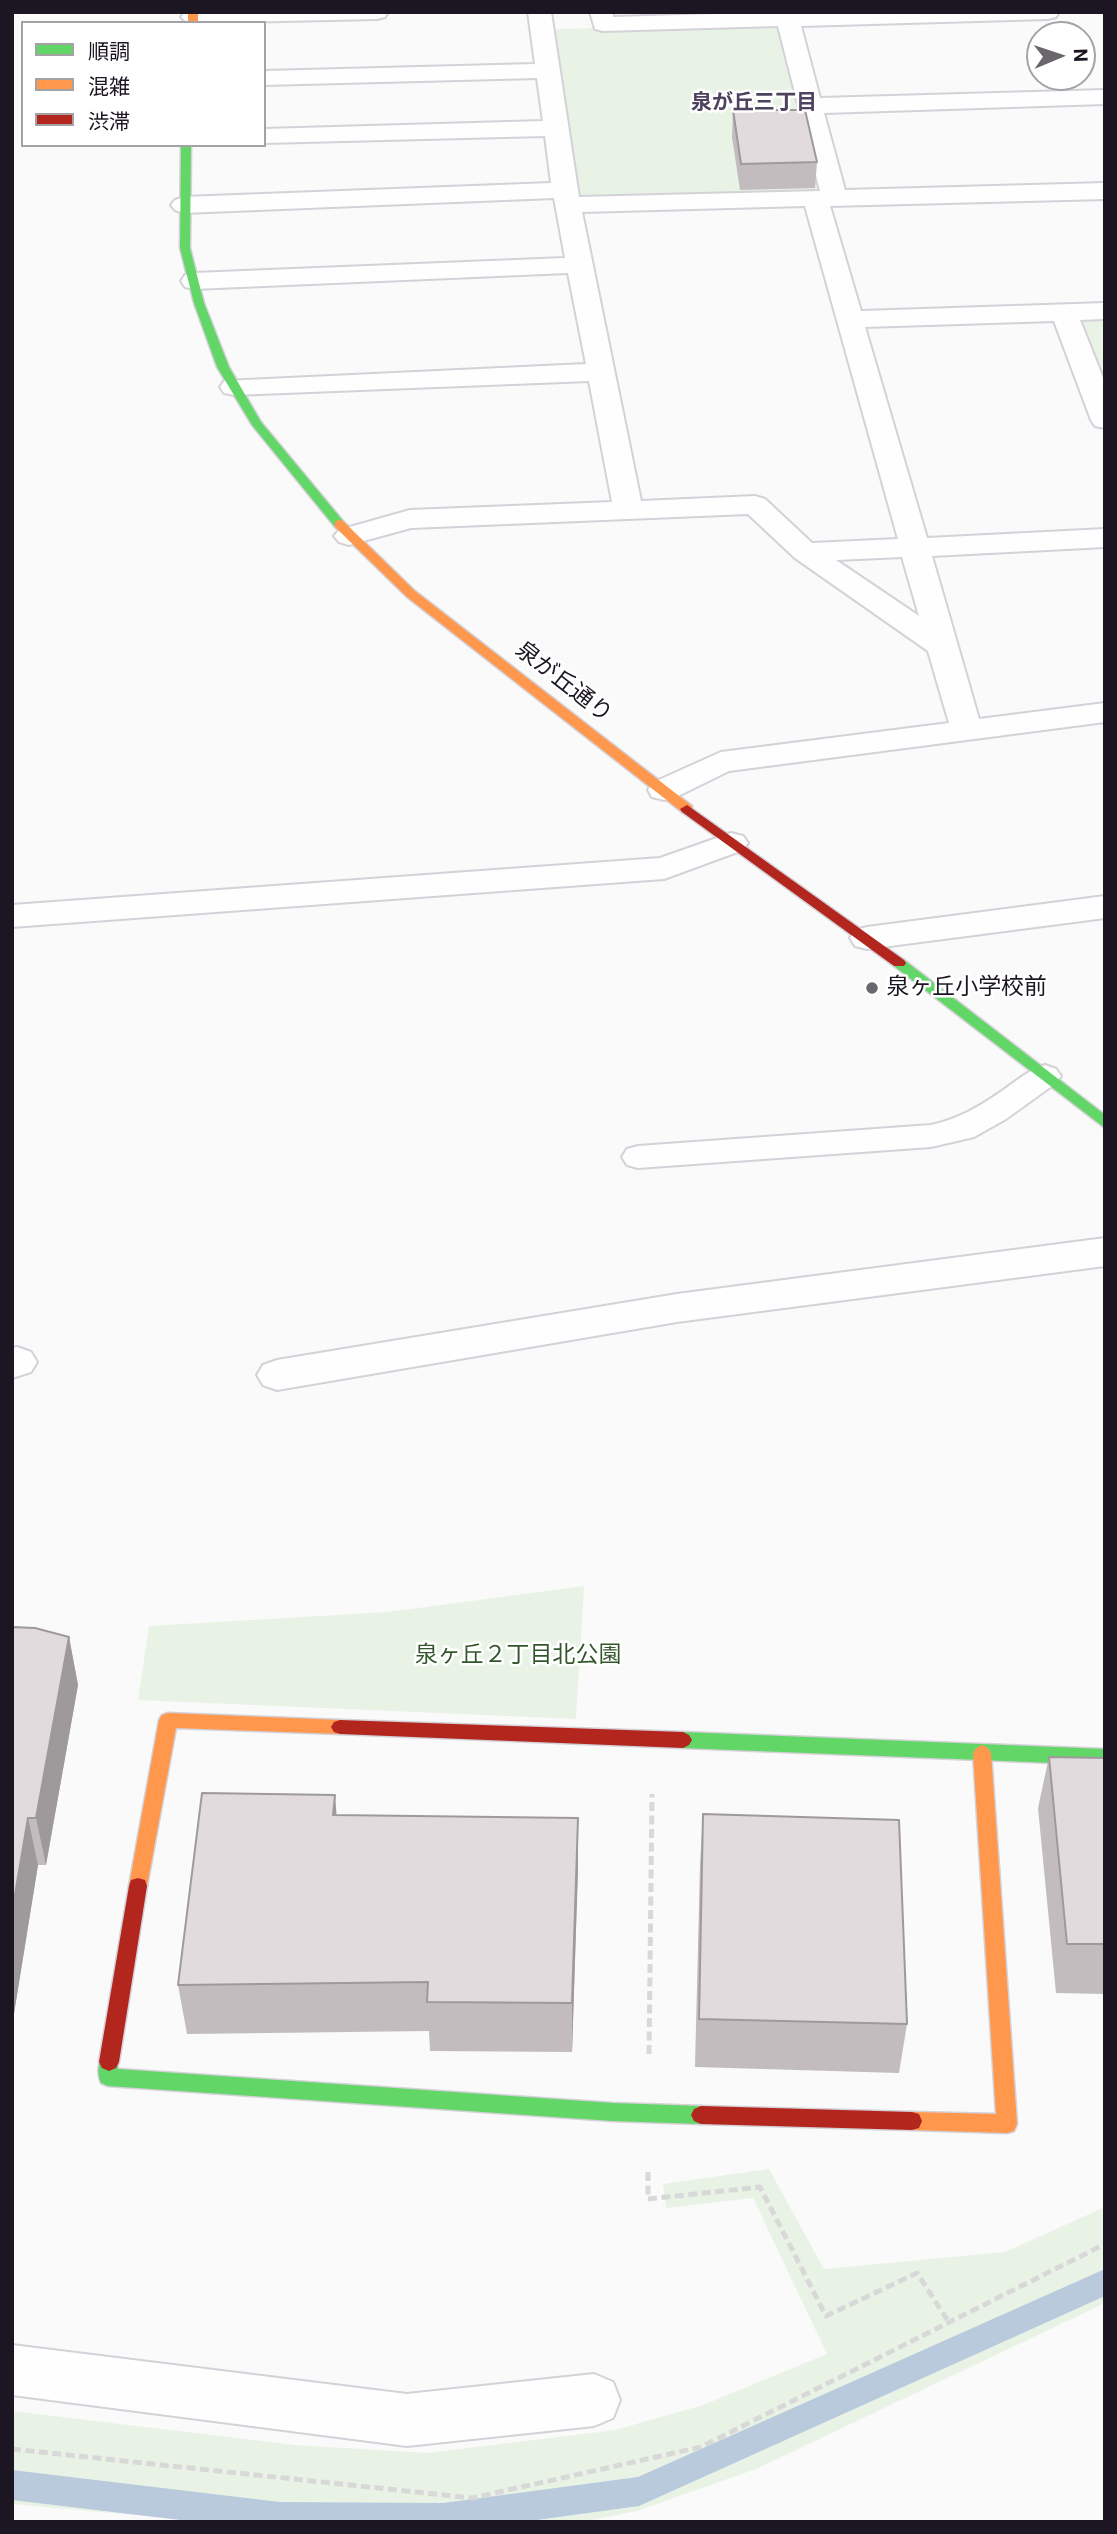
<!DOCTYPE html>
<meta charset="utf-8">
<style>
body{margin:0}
#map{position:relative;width:1117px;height:2534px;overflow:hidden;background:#fafafa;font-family:Roboto,"Noto Sans JP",sans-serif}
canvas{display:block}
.frame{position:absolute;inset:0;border:14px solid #1b1622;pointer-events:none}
.legend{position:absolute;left:21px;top:21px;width:245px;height:126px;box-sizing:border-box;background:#fff;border:2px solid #a4a2a7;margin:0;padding:9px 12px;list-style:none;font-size:21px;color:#1b1622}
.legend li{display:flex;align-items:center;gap:14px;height:35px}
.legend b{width:35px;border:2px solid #a4a2a7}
.north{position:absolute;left:1026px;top:21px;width:70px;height:70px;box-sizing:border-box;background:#fff;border:2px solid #a4a2a7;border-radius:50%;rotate:88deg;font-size:19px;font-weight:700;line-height:28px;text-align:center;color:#1b1622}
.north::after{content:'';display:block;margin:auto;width:24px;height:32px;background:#69666e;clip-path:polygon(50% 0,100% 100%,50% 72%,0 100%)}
</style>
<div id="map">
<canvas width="1117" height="2534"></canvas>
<div class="frame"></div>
<ul class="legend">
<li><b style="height:9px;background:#63d668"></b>順調</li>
<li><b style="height:9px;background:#ff974d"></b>混雑</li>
<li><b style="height:9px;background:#b3261e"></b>渋滞</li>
</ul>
<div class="north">N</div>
</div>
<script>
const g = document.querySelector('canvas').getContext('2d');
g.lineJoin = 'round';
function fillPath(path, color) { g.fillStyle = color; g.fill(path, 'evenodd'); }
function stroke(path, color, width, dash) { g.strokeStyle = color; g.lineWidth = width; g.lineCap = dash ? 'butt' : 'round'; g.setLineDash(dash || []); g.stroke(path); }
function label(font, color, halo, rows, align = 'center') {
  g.font = font + ' Roboto,"Noto Sans JP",sans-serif'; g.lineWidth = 5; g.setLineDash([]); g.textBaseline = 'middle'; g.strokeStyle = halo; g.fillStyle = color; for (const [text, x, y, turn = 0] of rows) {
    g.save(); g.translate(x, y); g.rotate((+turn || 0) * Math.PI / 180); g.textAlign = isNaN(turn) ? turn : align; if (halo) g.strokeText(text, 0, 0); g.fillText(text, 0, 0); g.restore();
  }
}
fillPath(new Path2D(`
 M 781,24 L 823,190 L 576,197 L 553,29 Z
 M 1078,317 L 1105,317 L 1105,389 Z
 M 584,1586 L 576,1719 L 138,1700 L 149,1626 L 388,1612 Z
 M 769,2169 L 824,2269 L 1005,2252 L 1105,2207 L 1105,2303 L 756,2469 L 637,2511 L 581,2522 L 212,2522 L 12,2504 L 12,2411 L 295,2445 L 428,2453 L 615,2430 L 703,2405 L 827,2354 L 753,2198 L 666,2208 L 663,2184 Z`), '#e8f3e6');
fillPath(new Path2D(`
 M 1105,2269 L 1105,2296 L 639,2506 L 522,2522 L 197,2522 L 12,2500 L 12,2470 L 280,2502 L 443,2503 L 638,2477 Z`), '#bacadd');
const lane = new Path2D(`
 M 1045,1065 L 1056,1069 L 1061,1076 L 1056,1083 L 1006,1119 L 974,1137 L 931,1147 L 638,1168 L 627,1165 L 622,1157 L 627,1149 L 638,1146 L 931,1125 C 958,1119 979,1107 1002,1091 C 1016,1081 1029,1070 1045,1065 Z`);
const street = new Path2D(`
 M 185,12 L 388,12 L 385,17 L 377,19 L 188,23 L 181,17 Z
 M 528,12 L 551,12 L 579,197 L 820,191 L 778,26 L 603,31 L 595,29 L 590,12 L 613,12 L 613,17 L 782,12 L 1059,12 L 1056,17 L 1048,19 L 801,26 L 820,98 L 1105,90 L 1105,104 L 824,113 L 845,190 L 1105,183 L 1105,199 L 830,206 L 861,311 L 1105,303 L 1105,319 L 1080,320 L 1105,383 L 1105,428 L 1095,426 L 1091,420 L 1054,321 L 865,327 L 927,538 L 1105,529 L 1105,547 L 932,556 L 979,719 L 1105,703 L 1105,722 L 729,771 L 676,797 L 664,800 L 652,797 L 648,790 L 652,783 L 721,752 L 949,723 L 928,651 L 795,558 L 748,514 L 411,528 L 349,545 L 339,542 L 334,536 L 339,530 L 410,510 L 612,502 L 589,381 L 234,395 L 224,393 L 220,387 L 224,381 L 586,364 L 568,273 L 194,289 L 185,287 L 181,281 L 185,275 L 194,273 L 565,258 L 554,198 L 184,213 L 175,210 L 171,205 L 175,200 L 184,197 L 551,183 L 545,136 L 264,143 L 264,129 L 543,121 L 537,78 L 264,85 L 264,71 L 535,64 ZM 805,206 L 898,539 L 812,543 L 765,499 L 755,496 L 641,501 L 582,212 ZM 902,557 L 919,616 L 836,560 Z
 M 731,833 L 743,836 L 748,843 L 743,850 L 664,879 L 12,927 L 12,905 L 660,858 Z
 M 1105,896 L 1105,918 L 867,949 L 855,946 L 850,938 L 855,930 L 867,927 Z
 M 1105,1238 L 1105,1266 L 677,1322 L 277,1390 L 263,1385 L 257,1375 L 263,1365 L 277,1360 L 677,1294 Z
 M 17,1347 L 31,1352 L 37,1362 L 31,1372 L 12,1378 L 12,1348 Z
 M 12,2345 L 407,2394 L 594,2374 L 613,2382 L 620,2400 L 613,2418 L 594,2426 L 407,2446 L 12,2395 Z`);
const fast = new Path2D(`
 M 181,145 L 191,145 L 190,248 L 204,303 L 229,367 L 261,422 L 343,521 L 343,527 L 335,527 L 252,425 L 217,367 L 194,303 L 180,248 Z
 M 899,958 L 904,960 L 1105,1115 L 1105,1128 L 894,966 L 892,963 L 894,960 Z
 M 683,1732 L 1105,1749 L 1105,1765 L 683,1748 L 677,1745 L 674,1740 L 677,1735 Z
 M 109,2053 L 116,2056 L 118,2069 L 613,2103 L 701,2106 L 708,2109 L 711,2115 L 708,2121 L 701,2124 L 613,2121 L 108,2086 L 101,2083 C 97,2074 98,2065 102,2056 Z`);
const slow = new Path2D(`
 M 188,12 L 198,12 L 198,23 L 188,23 Z
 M 339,520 L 343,521 L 415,591 L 692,806 L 692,812 L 682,812 L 407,597 L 335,527 L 335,521 Z
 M 168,1713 L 340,1720 L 346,1722 L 349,1727 L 346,1732 L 340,1734 L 176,1728 L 147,1886 L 145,1892 L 138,1894 L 131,1892 L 129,1886 L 159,1720 L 162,1715 Z
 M 982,1745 L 988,1748 L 991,1753 L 1017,2124 L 1014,2131 L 1007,2133 L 912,2130 L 905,2128 L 902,2121 L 905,2114 L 912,2112 L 996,2114 L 973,1753 L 976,1748 Z`);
const jam = new Path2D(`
 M 687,805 L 904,960 L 906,963 L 904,966 L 894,966 L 682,812 L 680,809 Z
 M 340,1720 L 683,1732 L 689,1735 L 692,1740 L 689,1745 L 683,1748 L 340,1734 L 334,1732 L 331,1727 L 334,1722 Z
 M 138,1878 L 145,1880 L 147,1886 L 119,2062 L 116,2068 L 109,2071 L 102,2068 L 99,2062 L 129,1886 L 131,1880 Z
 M 701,2106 L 912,2112 L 919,2114 L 922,2121 L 919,2128 L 912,2130 L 701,2124 L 694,2121 L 691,2115 L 694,2109 Z`);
stroke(lane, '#d4d1d8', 4);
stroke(street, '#d4d1d8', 4);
stroke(fast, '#d4d1d8', 3);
stroke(slow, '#d4d1d8', 3);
stroke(jam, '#d4d1d8', 3);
stroke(new Path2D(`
 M 649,2054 L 652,1794
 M 648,2172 L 648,2199 L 760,2187 L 826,2316 L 917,2273 L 948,2321
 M 12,2449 L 472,2498 L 701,2447 L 1105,2244`), '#d9d8d9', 5, [9, 4.5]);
fillPath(lane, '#fefefe');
fillPath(street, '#fefefe');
fillPath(fast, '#63d668');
fillPath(slow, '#ff974d');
fillPath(jam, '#b3261e');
fillPath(new Path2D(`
 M 733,110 L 817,162 L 815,188 L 740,190 L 732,137 Z
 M 12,1627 L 69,1637 L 78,1685 L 46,1865 L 38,1865 L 12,2026 Z
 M 1049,1757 L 1105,1758 L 1105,1994 L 1056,1993 L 1038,1808 Z
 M 703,1814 L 907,2024 L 899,2073 L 695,2067 L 700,1864 Z
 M 337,1815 L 578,1818 L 578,1868 L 572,2052 L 430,2051 L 429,2031 L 187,2034 L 178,1985 Z`), '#c2bcbe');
fillPath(new Path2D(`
 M 69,1637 L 78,1685 L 46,1865 L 36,1818 Z
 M 335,1795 L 339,1846 L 333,1815 Z
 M 28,1818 L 38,1865 L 12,2026 L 12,1912 Z
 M 578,1818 L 578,1868 L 572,2052 L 572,2003 Z`), '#9e999b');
const building = new Path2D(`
 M 733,110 L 805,110 L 817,162 L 741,164 Z
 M 12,1627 L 35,1628 L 69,1637 L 36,1818 L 28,1818 L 12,1912 Z
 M 1049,1757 L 1105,1758 L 1105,1944 L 1067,1944 Z
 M 202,1793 L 335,1795 L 333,1815 L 578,1818 L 572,2003 L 427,2002 L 428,1982 L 178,1985 Z
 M 703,1814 L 899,1820 L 907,2024 L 699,2019 Z`);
fillPath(building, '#e2dbdd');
stroke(building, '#9e999b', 2);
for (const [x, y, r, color] of [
 [872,988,7,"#69666e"]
]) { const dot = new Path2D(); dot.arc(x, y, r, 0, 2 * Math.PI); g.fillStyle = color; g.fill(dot); stroke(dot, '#fff', 2.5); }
label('bold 21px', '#4d435e', '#fff', [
 ["泉が丘三丁目",754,104]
]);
label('23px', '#1b1622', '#fff', [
 ["泉が丘通り",563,683,38]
]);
label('23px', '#1b1622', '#fff', [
 ["泉ヶ丘小学校前",886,988]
], 'left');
label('23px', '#34562d', '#fff', [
 ["泉ヶ丘２丁目北公園",518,1656]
]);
</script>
